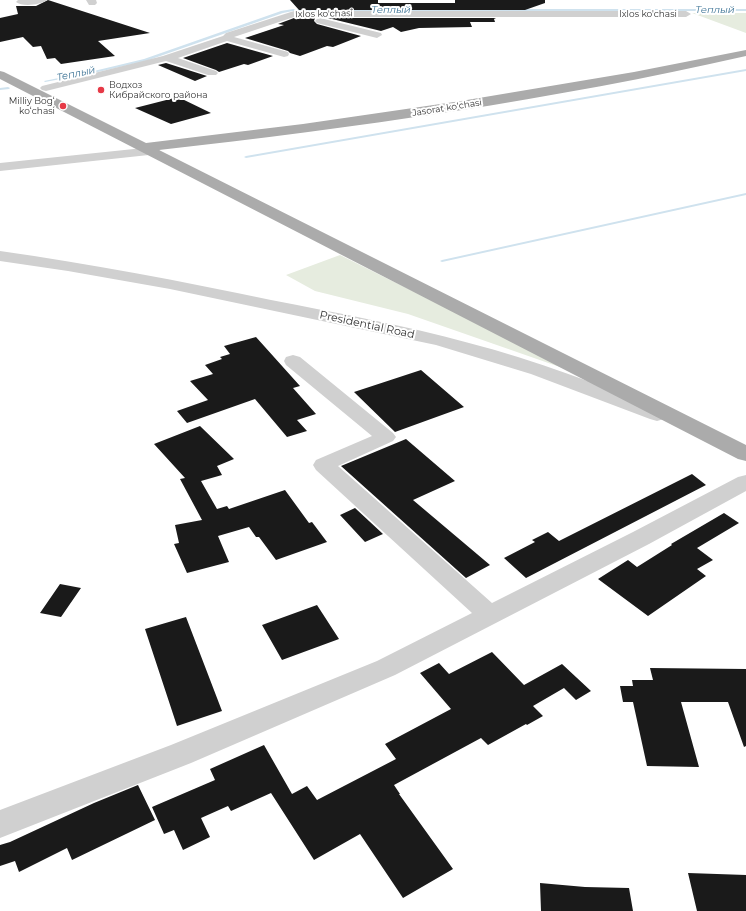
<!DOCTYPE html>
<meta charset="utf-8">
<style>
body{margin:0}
canvas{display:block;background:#fff}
</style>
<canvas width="746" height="911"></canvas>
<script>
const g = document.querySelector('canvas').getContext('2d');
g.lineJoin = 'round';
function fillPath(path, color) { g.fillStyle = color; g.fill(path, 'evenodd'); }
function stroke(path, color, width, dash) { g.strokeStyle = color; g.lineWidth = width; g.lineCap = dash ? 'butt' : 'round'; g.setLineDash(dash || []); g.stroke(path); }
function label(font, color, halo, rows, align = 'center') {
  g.font = font + ' Montserrat,sans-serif'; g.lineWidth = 4; g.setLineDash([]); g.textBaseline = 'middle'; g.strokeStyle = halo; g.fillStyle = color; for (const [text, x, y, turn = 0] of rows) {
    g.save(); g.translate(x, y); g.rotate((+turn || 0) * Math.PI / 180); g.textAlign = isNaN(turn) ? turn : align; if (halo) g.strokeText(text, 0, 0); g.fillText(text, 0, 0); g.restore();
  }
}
fillPath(new Path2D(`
 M 692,13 L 746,13 L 746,33 Z
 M 340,255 L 577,373 L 408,314 L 315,291 L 286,275 Z`), '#e6ecdf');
fillPath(new Path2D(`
 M 293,9 L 746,9 L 746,11 L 293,11 L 283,13 L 146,61 L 98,72 L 45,82 L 44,81 L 98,70 L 144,59 L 281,11 Z
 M 746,69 L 746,71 L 246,158 L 244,157 L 246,156 Z
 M 8,87 L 10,88 L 9,89 L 0,90 L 0,88 Z
 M 746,193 L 746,195 L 442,262 L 440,261 L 442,260 Z`), '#cfe2ee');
fillPath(new Path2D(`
 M 48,0 L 150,33 L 98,41 L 115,56 L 61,64 L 55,58 L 47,59 L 41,46 L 33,47 L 23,37 L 0,42 L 0,18 L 18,14 L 16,6 L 36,6 Z
 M 290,0 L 378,0 L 378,3 L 455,3 L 455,0 L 545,0 L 545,3 L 525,10 L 299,10 Z
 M 294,18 L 315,18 L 314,21 L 317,24 L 361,36 L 333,47 L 327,46 L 300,56 L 290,53 L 288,51 L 245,38 L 284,25 L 278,24 Z
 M 328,18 L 496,18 L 494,19 L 495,22 L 470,22 L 472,27 L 419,28 L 401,32 L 393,27 L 381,31 Z
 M 227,43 L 273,56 L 248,65 L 244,64 L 219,72 L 216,70 L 183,58 Z
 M 166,63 L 207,76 L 195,81 L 158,65 Z
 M 178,97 L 211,113 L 171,124 L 135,108 Z
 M 256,337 L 300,386 L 293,388 L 316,414 L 297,420 L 307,431 L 287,437 L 255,399 L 187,423 L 177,411 L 208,400 L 190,381 L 213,374 L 205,365 L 222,359 L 220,357 L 230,354 L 224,346 Z
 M 421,370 L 464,407 L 395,432 L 354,392 Z
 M 200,426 L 234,459 L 217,466 L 222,475 L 201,481 L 217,509 L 227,506 L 229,509 L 285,490 L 309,523 L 312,522 L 327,542 L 276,560 L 259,537 L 256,537 L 249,527 L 218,536 L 229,562 L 187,573 L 174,544 L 179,543 L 175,525 L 202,520 L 180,479 L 185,478 L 154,444 Z
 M 406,439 L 455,481 L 413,500 L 490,565 L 466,578 L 341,466 Z
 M 692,474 L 706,485 L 526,578 L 504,558 L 535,542 L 532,540 L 548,532 L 559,541 Z
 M 355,508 L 383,534 L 365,542 L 340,515 Z
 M 724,513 L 739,523 L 697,548 L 713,560 L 697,569 L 706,576 L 648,616 L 598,579 L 628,560 L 637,567 L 672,545 L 671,544 Z
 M 60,584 L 81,588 L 61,617 L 40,613 Z
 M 317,605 L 339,639 L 282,660 L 262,625 Z
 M 186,617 L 222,711 L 177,726 L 145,629 Z
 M 492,652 L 524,685 L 562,664 L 591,691 L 576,700 L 564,688 L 533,706 L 543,716 L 527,725 L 526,724 L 488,745 L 481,738 L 394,785 L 400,794 L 399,794 L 453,869 L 403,898 L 360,834 L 314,860 L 271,793 L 231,811 L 228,806 L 201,818 L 210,837 L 183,850 L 174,830 L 164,834 L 152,807 L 215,780 L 210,769 L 264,745 L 292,794 L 307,786 L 317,800 L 396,759 L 385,744 L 451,709 L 420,673 L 439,663 L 449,674 Z
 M 650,668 L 746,669 L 746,746 L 744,747 L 728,702 L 681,702 L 699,767 L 647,766 L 633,702 L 623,702 L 620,686 L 633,686 L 632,680 L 653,680 Z
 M 138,785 L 155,820 L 72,860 L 67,848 L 19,872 L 15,861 L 0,866 L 0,845 L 10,842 L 94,803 Z
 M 688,873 L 746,875 L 746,911 L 697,911 Z
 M 540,883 L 585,887 L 629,888 L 633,911 L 541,911 Z`), '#1a1a1a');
fillPath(new Path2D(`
 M 18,0 L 47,0 C 41,5 22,7 16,2 Z
 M 86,0 L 96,0 L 97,3 L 95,5 L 89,5 Z
 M 294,11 L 686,11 L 691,14 L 686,17 L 294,17 L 234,37 L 288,52 L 289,54 L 288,56 L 284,57 L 227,41 L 178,58 L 216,71 L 218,73 L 216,75 L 208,75 L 166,61 L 46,91 L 42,90 L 40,88 L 42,86 L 163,56 L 223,36 L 226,33 Z
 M 320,18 L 381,33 L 382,35 L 377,38 L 317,23 L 315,21 L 317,19 Z
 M 153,147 L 158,148 L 160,151 L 158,154 L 0,171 L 0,163 Z
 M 0,251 C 91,264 181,281 271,300 C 337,313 404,325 469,343 C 536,360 600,385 664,411 L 667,415 L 664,419 L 657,421 L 650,419 L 531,374 L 436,345 L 170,289 L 68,271 L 0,261 Z
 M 293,355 L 300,357 L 393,433 L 396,437 L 393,441 L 338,466 L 492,603 L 633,532 L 738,477 L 746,475 L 746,491 L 649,544 L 395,675 L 191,763 L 0,838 L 0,810 L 171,745 L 377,661 L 472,613 L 316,470 L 313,465 L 316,460 L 372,436 L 286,365 L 284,361 L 286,357 Z`), '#d0d0d0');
fillPath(new Path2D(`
 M 746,50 L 746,56 C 553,100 355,128 159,150 L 746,445 L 746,461 L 738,459 L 0,79 L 0,71 L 4,72 L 146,143 L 303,124 L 461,101 L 634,72 Z`), '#ababab');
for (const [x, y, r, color] of [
 [101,90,4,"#e63946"],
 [63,106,4,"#e63946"]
]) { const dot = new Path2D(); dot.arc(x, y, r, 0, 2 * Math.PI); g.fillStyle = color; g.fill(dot); stroke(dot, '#fff', 1.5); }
label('9px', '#333', '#fff', [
 ["Ixlos ko'chasi",324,14,-1],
 ["Ixlos ko'chasi",648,14],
 ["Jasorat koʻchasi",447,108,-9]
]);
label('9px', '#333', '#fff', [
 ["Водхоз",109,85],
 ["Кибрайского района",109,95],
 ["Milliy Bogʻ",55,101,"right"],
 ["koʻchasi",55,111,"right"]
], 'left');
label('italic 10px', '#3f7597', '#fff', [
 ["Теплый",391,10],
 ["Теплый",715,10],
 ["Теплый",76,74,-12]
]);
label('11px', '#333', '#fff', [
 ["Presidential Road",367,325,12]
]);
</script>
